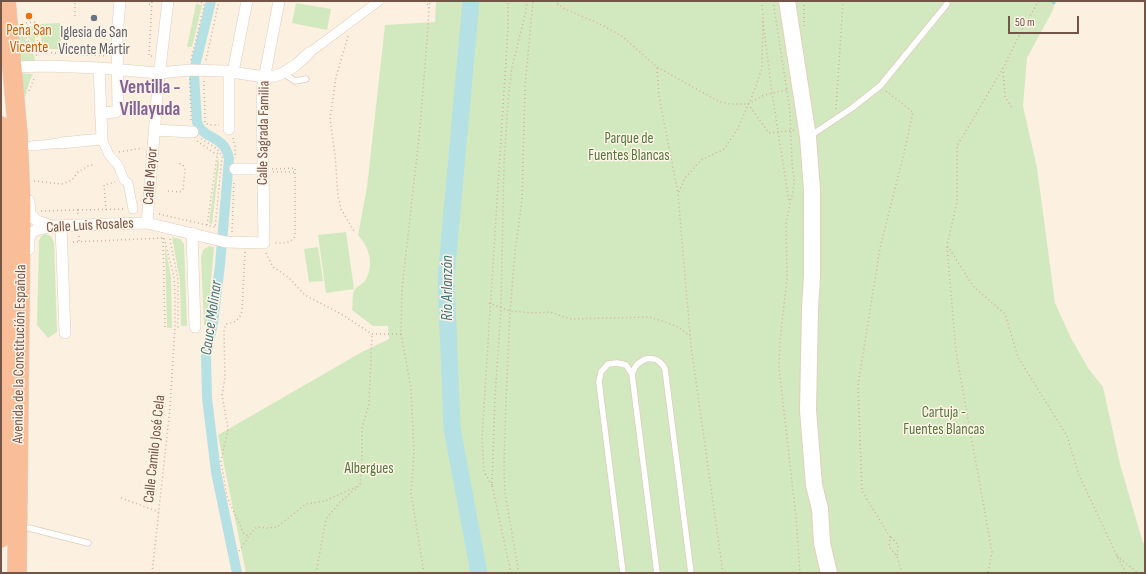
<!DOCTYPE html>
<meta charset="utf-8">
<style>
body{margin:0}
#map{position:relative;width:1146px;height:574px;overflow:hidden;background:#fcf0e0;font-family:"Sofia Sans Condensed",sans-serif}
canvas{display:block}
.frame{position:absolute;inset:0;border:2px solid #735548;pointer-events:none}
.scale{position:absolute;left:1008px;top:16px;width:71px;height:18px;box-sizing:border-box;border:2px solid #735548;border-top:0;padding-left:5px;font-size:12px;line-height:14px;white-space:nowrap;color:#735548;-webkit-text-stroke:3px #fff4e7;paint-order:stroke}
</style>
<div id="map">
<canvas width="1146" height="574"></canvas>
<div class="frame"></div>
<div class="scale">50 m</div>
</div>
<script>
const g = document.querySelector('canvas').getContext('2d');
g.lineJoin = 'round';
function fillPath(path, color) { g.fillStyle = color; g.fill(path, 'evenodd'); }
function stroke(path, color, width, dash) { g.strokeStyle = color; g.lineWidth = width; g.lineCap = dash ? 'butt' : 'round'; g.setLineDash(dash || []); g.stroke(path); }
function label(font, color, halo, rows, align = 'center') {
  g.font = font + ' "Sofia Sans Condensed",sans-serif'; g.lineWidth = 3; g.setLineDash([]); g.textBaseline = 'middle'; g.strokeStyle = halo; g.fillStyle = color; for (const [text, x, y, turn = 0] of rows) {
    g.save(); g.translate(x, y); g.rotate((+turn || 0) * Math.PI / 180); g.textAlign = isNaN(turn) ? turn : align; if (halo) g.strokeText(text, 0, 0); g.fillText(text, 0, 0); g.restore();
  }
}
fillPath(new Path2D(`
 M 436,1 L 1055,1 L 1053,10 L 1027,58 L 1023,106 L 1037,168 L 1055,303 L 1071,338 L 1088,368 L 1103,387 L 1120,464 L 1143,543 L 1145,543 L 1145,573 L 246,573 L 218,435 L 362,352 L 389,339 L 388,326 L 373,326 L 352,310 C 353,305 352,295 354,291 C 356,287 361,285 364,282 C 375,267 370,248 358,235 L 367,187 L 385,25 L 435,22 Z
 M 296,3 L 331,9 L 327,30 L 292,23 Z
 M 196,4 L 202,5 L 192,47 L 187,47 Z
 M 60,23 L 61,49 L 42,49 L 40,24 Z
 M 32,26 L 34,27 L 36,49 L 35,49 L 22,27 Z
 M 19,27 L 34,55 L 35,61 L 19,62 L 15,28 Z
 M 20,73 L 33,74 L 30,80 L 25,97 L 21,97 Z
 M 218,157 L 219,163 L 212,224 L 209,223 Z
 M 346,232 L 354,289 L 326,293 L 318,235 Z
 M 45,234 L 51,236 L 54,243 L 57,332 L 48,338 L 37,325 L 39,241 L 41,236 Z
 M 172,237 L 180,239 L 184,244 L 187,326 L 181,326 L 180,281 Z
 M 165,245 L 171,277 L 172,328 L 167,328 Z
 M 209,246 L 214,247 L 207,326 L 204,325 L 201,257 L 203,250 Z
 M 318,247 L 323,281 L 309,282 L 304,249 Z`), '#d2e9bf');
stroke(new Path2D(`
 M 1052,1 L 1054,3`), '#9cd1d7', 3);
stroke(new Path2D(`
 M 195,66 L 211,1
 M 194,74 L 197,122 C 203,141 225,134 229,159 L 220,265 L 213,323 L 206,356 L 207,398 L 216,472 L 237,573`), '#b5e1e5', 10);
stroke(new Path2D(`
 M 471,1 L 446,278 L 452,428 L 479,573`), '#b5e1e5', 17);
const service = new Path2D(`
 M 283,73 L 295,81 L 306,79
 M 810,136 L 852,108 L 880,86 L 947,4
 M 632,374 C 634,370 635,365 639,363 C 648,355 660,358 665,369 L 691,573
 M 29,528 L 88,543
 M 623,573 L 599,382 L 601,372 L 608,364 L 617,363 L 626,365 L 632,374 L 657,573`);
const pedestrian = new Path2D(`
 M 309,53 L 379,1
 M 102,139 L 109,155 L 118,165 L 124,180 L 128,183 L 133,209
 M 31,146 L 61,143`);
const minor = new Path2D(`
 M 12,67 L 47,66 L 99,68 L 159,73 L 190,70 L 225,71 L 264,77 L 275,76 L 283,73 L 296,65 L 309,53
 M 233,72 L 247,1
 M 100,113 L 116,112 L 118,109 L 117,38 L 120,1
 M 229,129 L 229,72
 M 154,130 L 193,132
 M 61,143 L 102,139 L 99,68
 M 235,169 L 263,169
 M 29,201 L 30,214 L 37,221 L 52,226
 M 147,223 L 158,85 L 168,1
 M 61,225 L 65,333
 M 192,233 L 195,327
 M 29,249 L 29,239 L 31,233 L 38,229 L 53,226 L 108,224 L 147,223 L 226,242 L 264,243 L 262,90 L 279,1`);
const secondary = new Path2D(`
 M 787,1 L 808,137 L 812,190 L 812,276 L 810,309 L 808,410 L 814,485 L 820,509 L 822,543 L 829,573`);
const trunk = new Path2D(`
 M 6,1 L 18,135 L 21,205 L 17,573
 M 1,126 L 4,175 L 6,232 L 1,538`);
stroke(service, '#e0ccbd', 7);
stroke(pedestrian, '#e0ccbd', 10);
stroke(minor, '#e0ccbd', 12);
stroke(secondary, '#e7cebc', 18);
stroke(trunk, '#dbd3cf', 20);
stroke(new Path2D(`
 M 148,1 L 148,4 L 152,5
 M 193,1 L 204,3
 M 554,1 L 563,8 L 602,25 L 623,37 L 657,67 L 720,102 L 730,104 L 748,104 L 762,96 L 772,93 L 788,90
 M 761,1 L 763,13
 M 773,1 L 790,111 L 792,163 L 794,179 L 794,186 L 786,223 L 787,278 L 780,341 L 779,368 L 796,517 L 800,573
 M 804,1 L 804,26
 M 1037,1 L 1038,2 L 1023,28 L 1003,68 L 957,146 L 957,202 L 947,245 L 973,286 L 1005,314 L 1018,357 L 1067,436 L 1079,475 L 1116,554 L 1126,573
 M 1038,2 L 1044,1
 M 429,8 L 430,1
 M 75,16 L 75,2
 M 763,21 L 772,93 L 789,201
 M 22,23 L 36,22 L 39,56
 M 24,34 L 37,56
 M 348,36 L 336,77 L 330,119 L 335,155 L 338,196 L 341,209 L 354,231
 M 39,52 L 107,56
 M 152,56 L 149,56 L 152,1
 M 191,60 L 205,1
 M 206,60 L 219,1
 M 657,68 L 659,96 L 678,194
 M 1003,68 L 1005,97 L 1013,109
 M 190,79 L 191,122
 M 204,81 L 205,123 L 210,125 L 219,125
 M 29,91 L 35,76
 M 886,91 L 913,112 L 904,153 L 880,248 L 858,385 L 862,491 L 890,537 L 889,547 L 897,556 L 902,573
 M 748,104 L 769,133 L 795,130
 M 836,109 L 843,1
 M 233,138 L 235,146 L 235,158
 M 201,139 C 208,143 220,149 222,157 L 215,228
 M 197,141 L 217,155
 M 119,152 L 143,148
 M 272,169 L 295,168 L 295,236 C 290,244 283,243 274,243
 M 273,172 L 295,172
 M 34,181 L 62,184 L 72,180 L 78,172 L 88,166 L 93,165
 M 168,191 L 180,192 L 183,190 L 185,169 L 183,165 L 177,162
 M 78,210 L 125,209
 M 106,210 L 104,185 L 115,182
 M 41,211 L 78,210 L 78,214
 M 159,214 L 215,227
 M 207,225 L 218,150
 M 232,232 L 234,180
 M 79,236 L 79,242
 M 163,238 L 165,328
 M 170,239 L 178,280 L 178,327 L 175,326
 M 73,242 L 163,238
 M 947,247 L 956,352 L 992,552 L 988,573
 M 245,252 L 242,311 C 239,321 235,322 226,324 L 224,330 L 225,378 L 222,395 L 228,429 L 221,461 L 227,497 L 244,534 L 249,536
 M 266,253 L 273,267 L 288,277 L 305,295 L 341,314 L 372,334 L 401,334
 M 489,303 L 510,311 L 534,313 L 550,312 L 570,319 L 649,317 L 662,321 L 678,327 L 690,336
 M 492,485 L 484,472 L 482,439 L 508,28 L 508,1
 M 121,498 L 159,512
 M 891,537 L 898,545 L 897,556
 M 239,551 L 251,533 L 257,527 L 268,528 L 277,527 L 306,504 L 325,501 L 358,486
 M 1117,556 L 1138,573
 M 152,573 L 170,408 L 175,326 L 175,296 L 174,277 L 164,238
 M 316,573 L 326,519 L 340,502 L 360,485 L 362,461 L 362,428 L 369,404 L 372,334
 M 424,573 L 411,493 L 414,453 L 411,388 L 401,334 L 402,289 L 420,128 L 428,27 L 429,8 L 426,1
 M 511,573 L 492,485 L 495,398 L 501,308 L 504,163 L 509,90 L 512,67 L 526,11 L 527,1
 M 519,573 L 505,494 L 504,468 L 506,400 L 510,311 L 515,253 L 522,200 L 525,87 L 533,1
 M 723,573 L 691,346 L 678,194 L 685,178 L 701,160 L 724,149 L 737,130 L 753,94 L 762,68 L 763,13`), '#d6af9c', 1.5, [1, 3]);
stroke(service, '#fff', 5.5);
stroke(pedestrian, '#fff', 9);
stroke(minor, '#fff', 11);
stroke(secondary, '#fff', 16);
stroke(trunk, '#f9be98', 19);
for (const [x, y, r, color] of [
 [29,16,4,"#e8710a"],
 [94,18,4,"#6b7280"]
]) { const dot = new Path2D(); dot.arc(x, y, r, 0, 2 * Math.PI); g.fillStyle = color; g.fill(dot); stroke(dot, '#fff4e7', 1.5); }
label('15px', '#c56008', '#fff4e7', [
 ["Peña San",29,31],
 ["Vicente",29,48]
]);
label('15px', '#5b616d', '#fff4e7', [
 ["Iglesia de San",94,33],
 ["Vicente Mártir",94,50]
]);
label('15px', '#735548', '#fff4e7', [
 ["Calle Sagrada Familia",264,133,-89],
 ["Calle Mayor",151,176,-86],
 ["Calle Luis Rosales",90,226,-3],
 ["Avenida de la Constitución Española",20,354,-89],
 ["Calle Camilo José Cela",155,449,-84]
]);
label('15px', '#547840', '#fff4e7', [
 ["Parque de",629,139],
 ["Fuentes Blancas",629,156],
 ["Cartuja -",944,413],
 ["Fuentes Blancas",944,430],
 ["Albergues",369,469]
]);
label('italic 16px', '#3f787f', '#fff4e7', [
 ["Río Arlanzón",448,288,-90],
 ["Cauce Molinar",212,318,-82]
]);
label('bold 19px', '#836396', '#fff4e7', [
 ["Ventilla -",150,88],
 ["Villayuda",150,110]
]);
</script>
